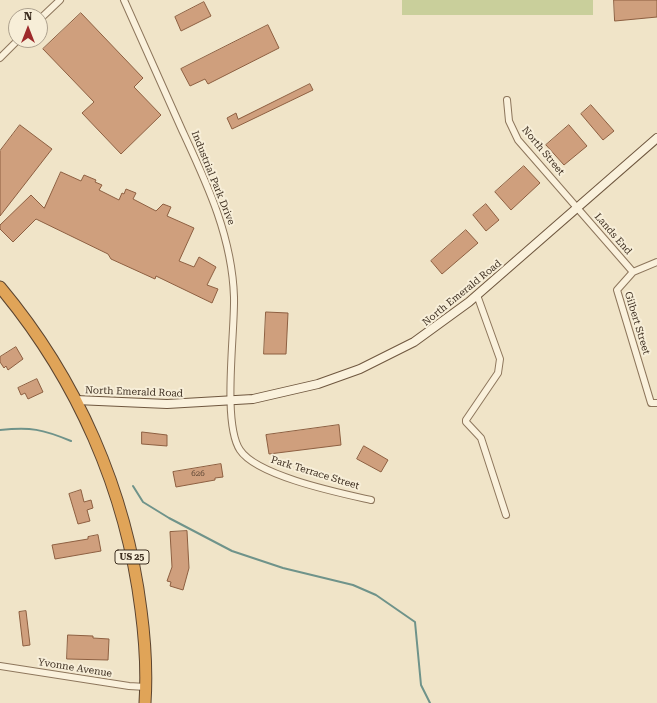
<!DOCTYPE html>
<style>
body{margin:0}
#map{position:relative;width:657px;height:703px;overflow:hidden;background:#f0e4c8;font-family:"Roboto Serif",serif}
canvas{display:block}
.north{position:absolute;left:8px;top:8px;width:40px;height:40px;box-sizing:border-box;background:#f7eed8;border:1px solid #ada18e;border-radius:50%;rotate:0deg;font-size:11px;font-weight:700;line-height:16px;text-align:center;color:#3d2e20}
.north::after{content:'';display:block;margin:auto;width:14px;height:18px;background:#9e2a2b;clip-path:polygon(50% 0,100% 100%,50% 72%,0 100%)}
</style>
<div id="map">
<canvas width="657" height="703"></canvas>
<div class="north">N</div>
</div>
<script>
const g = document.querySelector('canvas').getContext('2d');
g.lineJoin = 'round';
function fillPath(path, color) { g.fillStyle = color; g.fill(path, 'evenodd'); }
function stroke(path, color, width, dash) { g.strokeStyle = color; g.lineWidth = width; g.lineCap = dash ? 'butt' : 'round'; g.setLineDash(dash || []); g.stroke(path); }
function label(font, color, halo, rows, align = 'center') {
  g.font = font + ' "Roboto Serif",serif'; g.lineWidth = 4; g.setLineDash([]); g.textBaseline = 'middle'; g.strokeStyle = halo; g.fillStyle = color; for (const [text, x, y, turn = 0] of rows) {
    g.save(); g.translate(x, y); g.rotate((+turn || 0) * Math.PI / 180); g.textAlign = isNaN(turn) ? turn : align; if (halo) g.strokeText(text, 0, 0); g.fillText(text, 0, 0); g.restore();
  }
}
fillPath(new Path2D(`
 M 402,0 L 593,0 L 593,15 L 402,15 Z`), '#c9cf9b');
stroke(new Path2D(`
 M 0,430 C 31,427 42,429 71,441
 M 133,486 L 143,502 L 169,518 L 232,551 L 283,568 L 353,585 L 376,595 L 415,622 L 421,685 L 430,703`), '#6f938a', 2);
const building = new Path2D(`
 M 614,0 L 657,0 L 657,17 L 615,21 Z
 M 204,2 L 211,16 L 181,31 L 175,17 Z
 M 81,13 L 143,78 L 134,87 L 161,115 L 121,154 L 82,113 L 94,102 L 43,49 Z
 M 268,25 L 279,48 L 208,84 L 205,79 L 190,86 L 181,69 Z
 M 310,84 L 313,90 L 232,129 L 227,118 L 236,113 L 238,119 Z
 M 591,105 L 614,131 L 603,140 L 581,114 Z
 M 20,125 L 52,149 L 0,216 L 0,151 Z
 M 569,125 L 587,146 L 564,165 L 546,145 Z
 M 524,166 L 540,183 L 511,210 L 495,192 Z
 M 61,172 L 81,181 L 84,175 L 96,180 L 95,182 L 102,185 L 99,190 L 119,200 L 122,193 L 124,194 L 126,189 L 136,193 L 133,199 L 156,211 L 163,204 L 171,207 L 167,216 L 194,228 L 179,261 L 194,267 L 199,257 L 216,267 L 207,285 L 218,289 L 212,303 L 156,276 L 155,279 L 111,259 L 108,254 L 36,219 L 13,242 L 0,229 L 0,225 L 31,195 L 44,208 Z
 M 486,204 L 499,220 L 486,231 L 473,215 Z
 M 466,230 L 478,243 L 442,274 L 431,261 Z
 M 266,312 L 288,313 L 286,354 L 264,354 Z
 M 16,347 L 23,359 L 8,370 L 6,366 L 4,368 L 0,362 L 0,357 Z
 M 37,379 L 43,392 L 28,399 L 25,393 L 21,395 L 18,388 Z
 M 339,425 L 341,445 L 269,454 L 266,435 Z
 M 142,432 L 167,435 L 167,446 L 142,444 Z
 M 364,446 L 388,460 L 381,472 L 357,459 Z
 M 221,464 L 223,477 L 215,478 L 215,480 L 176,487 L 173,472 Z
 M 81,490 L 84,502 L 91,500 L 93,508 L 87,510 L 90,521 L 78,524 L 69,494 Z
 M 187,531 L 189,568 L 183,590 L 170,586 L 171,582 L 167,581 L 172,567 L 170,532 Z
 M 98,535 L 101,551 L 55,559 L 52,545 L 88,539 L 88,537 Z
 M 26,611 L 30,645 L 23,646 L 19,612 Z
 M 68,635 L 93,636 L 93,638 L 109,639 L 108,660 L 67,659 Z`);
fillPath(building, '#cf9f7d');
stroke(building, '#8d5f41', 1);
const street = new Path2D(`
 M 124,0 C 143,43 163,87 182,130 C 207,184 232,236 234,297 C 235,332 222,423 240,450 C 257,476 340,493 371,500
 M 40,19 L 60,0
 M 0,58 L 18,40
 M 507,100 L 509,121 L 518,140 L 633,272
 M 657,262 L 633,272 L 617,290 L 651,403 L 657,403
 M 477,295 L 500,359 L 498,373 L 466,420 L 466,422 L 481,438 L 506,515
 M 0,666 L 129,686 L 146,687`);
const secondary = new Path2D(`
 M 76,400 L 167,404 L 253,399 L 318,384 L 360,369 L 414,342 L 469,302 L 657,138`);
const highway = new Path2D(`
 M 0,287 C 77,379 126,490 141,610 C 145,640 147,672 145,703`);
stroke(street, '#8d765c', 8);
stroke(secondary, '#6f573f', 10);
stroke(highway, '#5b4430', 13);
stroke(street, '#faf1dc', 6);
stroke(secondary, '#faf1dc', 8);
stroke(highway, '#e0a458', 11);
label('8px', '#624a37', null, [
 ["626",198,474]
]);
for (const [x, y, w] of [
 [132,557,34]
]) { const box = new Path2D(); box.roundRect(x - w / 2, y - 7, w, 14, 3); g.fillStyle = '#f7eed8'; g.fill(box); stroke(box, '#3d2e20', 1); }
label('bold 9px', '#3d2e20', null, [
 ["US 25",132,557]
]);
label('10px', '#3d2e20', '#f7eed8', [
 ["North Street",543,151,50],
 ["Industrial Park Drive",213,178,68],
 ["Lands End",613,234,49],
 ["North Emerald Road",462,293,-39],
 ["Gilbert Street",637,323,73],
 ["North Emerald Road",134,392,2],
 ["Park Terrace Street",315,473,17],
 ["Yvonne Avenue",75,668,9]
]);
</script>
